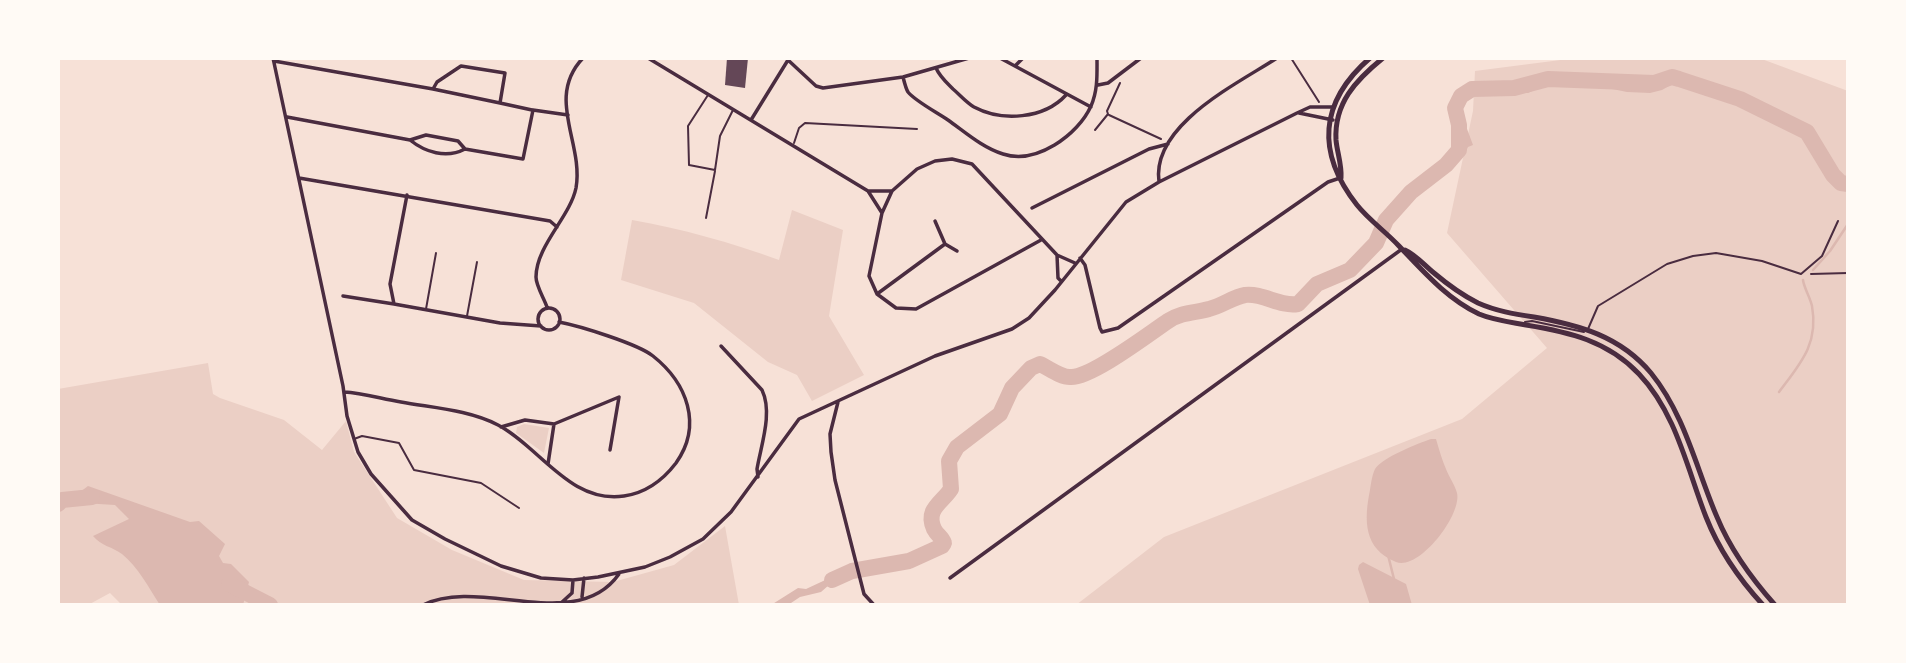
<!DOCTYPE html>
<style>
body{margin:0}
#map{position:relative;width:1906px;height:663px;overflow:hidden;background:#f7e1d7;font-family:"Fira Sans Condensed",sans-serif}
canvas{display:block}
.frame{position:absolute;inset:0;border:60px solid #fffaf5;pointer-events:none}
</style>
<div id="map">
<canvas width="1906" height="663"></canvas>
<div class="frame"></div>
</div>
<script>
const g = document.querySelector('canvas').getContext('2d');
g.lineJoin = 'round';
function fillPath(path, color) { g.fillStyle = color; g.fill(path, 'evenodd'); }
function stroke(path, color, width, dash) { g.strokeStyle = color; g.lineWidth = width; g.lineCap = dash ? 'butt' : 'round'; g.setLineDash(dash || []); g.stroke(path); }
fillPath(new Path2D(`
 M 1576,58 L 1759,58 L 1848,91 L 1848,605 L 1076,605 L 1164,537 L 1462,419 L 1547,348 L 1447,233 L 1473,111 L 1475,71 Z
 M 792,210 L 843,230 L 829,316 L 864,375 L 812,401 L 797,375 L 768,362 L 694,303 L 621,280 L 632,220 C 682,229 730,242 779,260 Z
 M 208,363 L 213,394 L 220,398 L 284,420 L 322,450 L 346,421 L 354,452 L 397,518 L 452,550 L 524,580 L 613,582 L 674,565 L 725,526 L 739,605 L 122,605 L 110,593 L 88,605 L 58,605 L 58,389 Z
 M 524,424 L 549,428 L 544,453 L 516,433 L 517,427 Z`), '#ebcfc5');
fillPath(new Path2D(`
 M 1672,77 L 1730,94 L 1807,132 L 1833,175 L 1841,183 L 1848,184 L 1848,189 L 1837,187 L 1800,134 L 1780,126 L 1762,112 L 1749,109 L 1740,103 L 1676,82 L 1662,90 L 1650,93 L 1627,92 L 1588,84 L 1545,85 L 1528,93 L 1472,93 L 1465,98 L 1460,110 L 1473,145 L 1468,147 L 1464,155 L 1411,199 L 1389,224 L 1386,221 L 1411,192 L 1446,165 L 1459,150 L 1459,125 L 1455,108 L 1461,96 L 1472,89 L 1514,88 L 1548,79 L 1653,83 Z
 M 1378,235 L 1383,238 L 1363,264 L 1349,274 L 1315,290 L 1305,302 L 1291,311 L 1263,299 L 1245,297 L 1213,311 L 1187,314 L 1177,319 L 1142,345 L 1086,378 L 1070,381 L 1036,368 L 1013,390 L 1003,417 L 959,448 C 950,463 955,473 954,489 C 946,502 929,508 936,525 C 938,530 944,534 947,539 L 946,549 L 910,564 L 865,574 L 864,570 L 909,561 L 942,546 L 944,543 C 942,537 937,535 934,529 C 925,509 942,503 951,489 L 949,461 L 957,447 L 1000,414 L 1012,388 L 1031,368 L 1040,364 C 1049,368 1060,377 1070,377 C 1090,379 1150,333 1168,321 C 1182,312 1194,313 1209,309 C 1222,306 1233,297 1245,295 C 1264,293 1279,307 1298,304 L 1317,284 L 1350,270 L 1375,243 Z
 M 1431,439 L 1436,439 C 1439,449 1442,460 1446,469 C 1449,477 1455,485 1457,493 C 1462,515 1419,571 1396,562 C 1363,549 1364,519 1370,490 C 1371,484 1372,475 1375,469 C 1383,457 1417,444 1431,439 Z
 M 88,486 L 190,522 L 199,521 L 225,544 L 219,556 L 223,563 L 231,564 L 249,582 L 243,605 L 160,605 C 149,588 138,567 122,554 C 113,547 101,546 93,536 L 129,519 L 115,505 L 67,502 Z
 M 1363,562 L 1406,584 L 1412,605 L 1370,605 L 1358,569 L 1359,565 Z
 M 851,568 L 853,575 L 829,585 L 821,592 L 800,597 L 788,605 L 771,605 L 798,588 L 806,589 Z`), '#dcb8b0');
stroke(new Path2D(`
 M 1813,270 L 1830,251 L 1848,224
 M 1779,392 C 1800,364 1819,344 1812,306 C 1810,297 1804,288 1803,280
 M 1388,555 L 1394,579`), '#dcb8b0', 2.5);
stroke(new Path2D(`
 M 58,504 L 62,500 L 92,497
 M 832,580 L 852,571 L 909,561 L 942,546 L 944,543 C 942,537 937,535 934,529 C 925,509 942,503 951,489 L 949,461 L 957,447 L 1000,414 L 1012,388 L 1031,368 L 1040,364 C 1049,368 1060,377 1070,377 C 1090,379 1150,333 1168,321 C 1182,312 1194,313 1209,309 C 1222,306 1233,297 1245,295 C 1264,293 1279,307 1298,304 L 1317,284 L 1350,270 L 1376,243 L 1386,220 L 1411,192 L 1446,165 L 1459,150 L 1459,125 L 1455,108 L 1461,96 L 1472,89 L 1514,88 L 1548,79 L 1654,83 L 1672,77 L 1679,79 L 1740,99 L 1807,132 L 1833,175 L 1841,183 L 1848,184
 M 229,584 L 270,605`), '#dcb8b0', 16);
fillPath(new Path2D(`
 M 727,58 L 748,58 L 745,88 L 725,85 Z`), '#644757');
stroke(new Path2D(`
 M 1291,58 L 1319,102
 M 1109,115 L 1161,139
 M 1095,130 L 1108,114 L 1107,111 L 1120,83
 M 1811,274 L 1848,273`), '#4a2c40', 2);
stroke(new Path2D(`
 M 708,95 L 688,126 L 689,165 L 715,170 L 720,136 L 733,110
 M 794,143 L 799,128 L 805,123 L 917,129
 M 706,218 L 715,171
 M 426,309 L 436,253
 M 467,316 L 477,262
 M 1525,322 L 1532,321 L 1584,332
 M 1588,329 L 1598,306 L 1667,264 L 1693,256 L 1716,253 L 1762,261 L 1801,274 L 1822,256 L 1838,221
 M 354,439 L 362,436 L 399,443 L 414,470 L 481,483 L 519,508`), '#4a2c40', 2);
stroke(new Path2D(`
 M 273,58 L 343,386 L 347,416 L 358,452 L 371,474 L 412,520 L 445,539 L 501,566 L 541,578 L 573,580 L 598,577 L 645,567 L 670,557 L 703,539 L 731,512 L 799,419 L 935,356 L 1012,329 L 1029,318 L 1055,290 L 1126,202 L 1159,182 L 1297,113 L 1310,107 L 1334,107
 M 648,58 L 868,191 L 892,191 L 917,169 L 935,161 L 952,159 L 972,164 L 1057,255
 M 1000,58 L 1091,107
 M 274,61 L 433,89 L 500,103 L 505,73 L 461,66 L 437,82 L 433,89
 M 1015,66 L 1023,58
 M 936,68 C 940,77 946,82 953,89 C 960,95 967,103 974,107 C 1002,122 1044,119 1066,95
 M 903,77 C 904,81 906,89 908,92 C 915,101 938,113 948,120 C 965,132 983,148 1003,154 C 1036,165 1078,135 1091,106 C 1098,90 1097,74 1097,58
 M 1098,85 L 1108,83 L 1141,58
 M 500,103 L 532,110
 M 1299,113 L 1333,120
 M 287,117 L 410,140 L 426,135 L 458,141 L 465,149
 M 751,120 L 788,60 L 816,86 L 823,88 L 903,77 L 969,58
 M 410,140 C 425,152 446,159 465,149
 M 465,149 L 523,159 L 533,110 L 568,115
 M 299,178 L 550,221 L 557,227
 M 1159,182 C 1151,125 1237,84 1277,58
 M 868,191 L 882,213
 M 892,191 L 882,213 L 869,276 L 877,294 L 896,308 L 916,309 L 1041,240
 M 407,195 L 390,284 L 394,304 L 500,323 L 541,326
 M 1032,208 L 1149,149 L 1168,144
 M 945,244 L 957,251
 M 1080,258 L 1085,265 L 1100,328 L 1102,332 L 1118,328 L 1328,182 L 1340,178
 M 1061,281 L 1058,278 L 1057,255 L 1075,263
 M 877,294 L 945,244 L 935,221
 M 343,296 L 394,304
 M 547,307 C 544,298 536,286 536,277 C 536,246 570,217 576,188 C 584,143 545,98 583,58
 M538 319a11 11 0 1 1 22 0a11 11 0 1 1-22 0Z
 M 721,346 L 762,390 C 773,413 761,445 757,469 L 758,477
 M 344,392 C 363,393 382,399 401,402 C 434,408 469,410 498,425 C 540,447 570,504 624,496 C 645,493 663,480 676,463 C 703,425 687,383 653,356 C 638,344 580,326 559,322
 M 838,402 L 830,434 L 831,452 L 835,480 L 864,594 L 874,605
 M 554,424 L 619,397 L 610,450
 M 501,427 L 525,420 L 554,424 L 548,464
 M 950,578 L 1402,249
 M 582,597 L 584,578
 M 561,603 L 572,593 L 573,580
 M 423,605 C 480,576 576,635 619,574`), '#4a2c40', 3.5);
stroke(new Path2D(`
 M 1370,58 C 1319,102 1316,153 1357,205 C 1369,220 1386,232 1399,246 C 1423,271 1447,299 1479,314 C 1493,320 1510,322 1526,325 C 1569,332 1608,341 1639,374 C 1676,413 1687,468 1706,517 C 1719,550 1739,579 1763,605
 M 1341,178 C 1342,165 1337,152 1336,140 C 1334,103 1356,80 1383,58
 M 1405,250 C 1416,255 1424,265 1434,273 C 1447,284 1462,295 1478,303 C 1496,311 1514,314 1534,317 C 1579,325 1620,336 1651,373 C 1685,415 1696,468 1717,517 C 1731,551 1751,578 1775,605`), '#4a2c40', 5);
</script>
